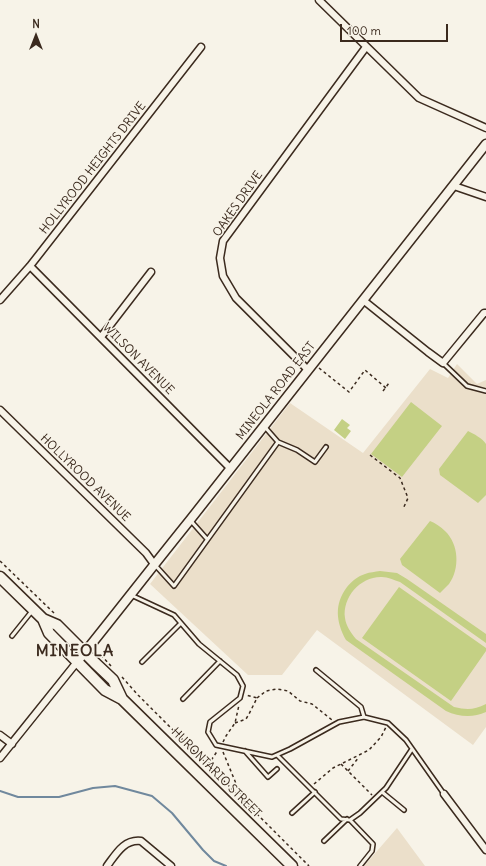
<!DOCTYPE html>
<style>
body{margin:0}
#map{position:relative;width:486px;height:866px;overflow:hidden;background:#f7f3e8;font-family:Delius,sans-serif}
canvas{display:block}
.north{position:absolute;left:16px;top:16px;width:40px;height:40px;-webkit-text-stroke:3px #f7f3e8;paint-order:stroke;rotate:0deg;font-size:11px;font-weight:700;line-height:16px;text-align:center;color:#3b2a1e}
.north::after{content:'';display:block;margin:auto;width:14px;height:18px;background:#3b2a1e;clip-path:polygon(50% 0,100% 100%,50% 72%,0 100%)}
.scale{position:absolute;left:340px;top:24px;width:108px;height:18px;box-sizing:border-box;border:2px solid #3b2a1e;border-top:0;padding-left:5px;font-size:12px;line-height:14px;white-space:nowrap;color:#3b2a1e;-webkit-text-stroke:3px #f7f3e8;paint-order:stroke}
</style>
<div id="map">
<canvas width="486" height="866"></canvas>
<div class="north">N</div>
<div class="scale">100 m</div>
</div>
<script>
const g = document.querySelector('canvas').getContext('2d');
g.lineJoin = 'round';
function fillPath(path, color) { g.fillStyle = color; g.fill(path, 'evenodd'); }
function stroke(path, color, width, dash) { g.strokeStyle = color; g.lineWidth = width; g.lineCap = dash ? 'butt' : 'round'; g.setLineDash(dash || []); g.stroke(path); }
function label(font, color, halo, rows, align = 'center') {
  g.font = font + ' Delius,sans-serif'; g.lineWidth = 3; g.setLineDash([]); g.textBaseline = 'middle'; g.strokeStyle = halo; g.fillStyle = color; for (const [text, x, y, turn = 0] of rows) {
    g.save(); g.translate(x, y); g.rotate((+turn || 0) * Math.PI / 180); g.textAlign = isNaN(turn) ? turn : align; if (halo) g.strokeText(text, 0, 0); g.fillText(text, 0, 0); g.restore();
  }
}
fillPath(new Path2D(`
 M 457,364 L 477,384 L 486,380 L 486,727 L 473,745 L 317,630 L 282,675 L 248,675 L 150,584 L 290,403 L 363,453 L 430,369 L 448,378 Z
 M 397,828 L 425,866 L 364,866 Z`), '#ebdfca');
fillPath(new Path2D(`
 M 411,402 L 442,426 L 402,477 L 371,454 Z
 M 342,419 L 350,425 L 347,428 L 351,431 L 345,439 L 334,430 Z
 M 468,431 C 474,434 482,438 486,444 L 486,495 L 478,503 L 440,475 L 439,469 Z
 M 430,521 C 435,523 441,527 445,531 C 459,544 460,569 449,584 C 446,587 443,590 440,593 L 402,565 L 400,559 Z
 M 380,571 L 397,573 L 407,579 L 486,634 L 486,643 L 400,582 C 394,580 388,577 382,577 C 361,576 342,597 345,618 C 346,626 351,633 356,639 L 454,707 C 467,710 474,710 486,704 L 486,712 C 473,718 459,717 446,711 L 346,640 C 336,622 334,604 347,587 C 352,581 358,576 365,574 C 370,572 375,572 380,571 Z
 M 399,587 L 486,648 L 486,651 L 451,701 L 362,638 Z`), '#c4d084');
stroke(new Path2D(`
 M 0,791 L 18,797 L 59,797 L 93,788 L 115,786 L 152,796 L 172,813 L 203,850 L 214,861 L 226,866`), '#70889d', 2);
const service = new Path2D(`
 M 443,363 L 467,386 L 486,391
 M 278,442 L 297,450 L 315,462 L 326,447
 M 191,521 L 207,539
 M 155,565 L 174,586 L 278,442 L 264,426
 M 131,595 L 174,615 L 199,644 L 237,675 L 243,686 L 240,698 L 210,722 L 208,732 L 216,745 L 272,757 L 290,749 L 339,722 L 364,717 L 388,723 L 406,740 L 444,794
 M 12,636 L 32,611
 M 142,662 L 181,623
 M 316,670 L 361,707 L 364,717
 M 183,699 L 220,661
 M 245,751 L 268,777 L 277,769
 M 277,755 L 341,819 L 350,820 L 360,813 L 386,788 L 412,749
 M 382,792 L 404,810
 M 292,813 L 315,792
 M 350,820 L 373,844 L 372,851 L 360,866
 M 324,841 L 347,819`);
const minor = new Path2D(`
 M 319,0 L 419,98 L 486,128
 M 454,186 L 486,197
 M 30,266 L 230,468
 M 0,300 L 30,266 L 201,47
 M 363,300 L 428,352 L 443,363 L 484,313 L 486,313
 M 101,337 L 151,272
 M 308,370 L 236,298 L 223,276 L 220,258 L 223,241 L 366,47
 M 0,410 L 146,553 L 154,564
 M 0,735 L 12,744
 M 0,758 L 77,662
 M 444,794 L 486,850
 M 107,866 C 116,854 124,839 141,841 L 171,866`);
const tertiary = new Path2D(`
 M 77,662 C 115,615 152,567 190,520 L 486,144`);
const primary = new Path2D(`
 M 0,577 L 43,619 L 57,625 L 94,662 L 113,680 L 122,699 L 292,866
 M 43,619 L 49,633 L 105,690 L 122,699`);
stroke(service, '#3b2a1e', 6);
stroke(minor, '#3b2a1e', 9);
stroke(tertiary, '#3b2a1e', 11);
stroke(primary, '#3b2a1e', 13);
stroke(new Path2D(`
 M 319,368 L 349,392 L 365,370 L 386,388
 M 383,391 L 389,383
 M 370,455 L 400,478 L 408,498 L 403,509
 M 0,561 L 55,614
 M 101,655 L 111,666
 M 122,677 L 138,695 L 309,866
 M 257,698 L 266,691 L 277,689 L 288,691 L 300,701 L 312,704 L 332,720
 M 235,723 L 246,719 L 249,714 L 257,698 L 246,695
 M 223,742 L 226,736 L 235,723 L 239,705
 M 223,752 L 242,798
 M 341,764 L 372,795
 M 208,765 L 218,750
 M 348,771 L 359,757
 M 314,784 L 333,768 L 369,750 L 381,737 L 386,727`), '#3b2a1e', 1.5, [3, 3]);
stroke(service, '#f7f3e8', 3);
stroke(minor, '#f7f3e8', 6);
stroke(tertiary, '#f7f3e8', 8);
stroke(primary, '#f7f3e8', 10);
label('12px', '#3b2a1e', '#f7f3e8', [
 ["HOLLYROOD HEIGHTS DRIVE",93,168,-52],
 ["OAKES DRIVE",238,204,-55],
 ["WILSON AVENUE",138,359,45],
 ["MINEOLA ROAD EAST",276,391,-52],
 ["HOLLYROOD AVENUE",85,478,44],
 ["HURONTARIO STREET",216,773,45]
]);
g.letterSpacing = '1px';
label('bold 16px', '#3b2a1e', '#f7f3e8', [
 ["MINEOLA",75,651]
]);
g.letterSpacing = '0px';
</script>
